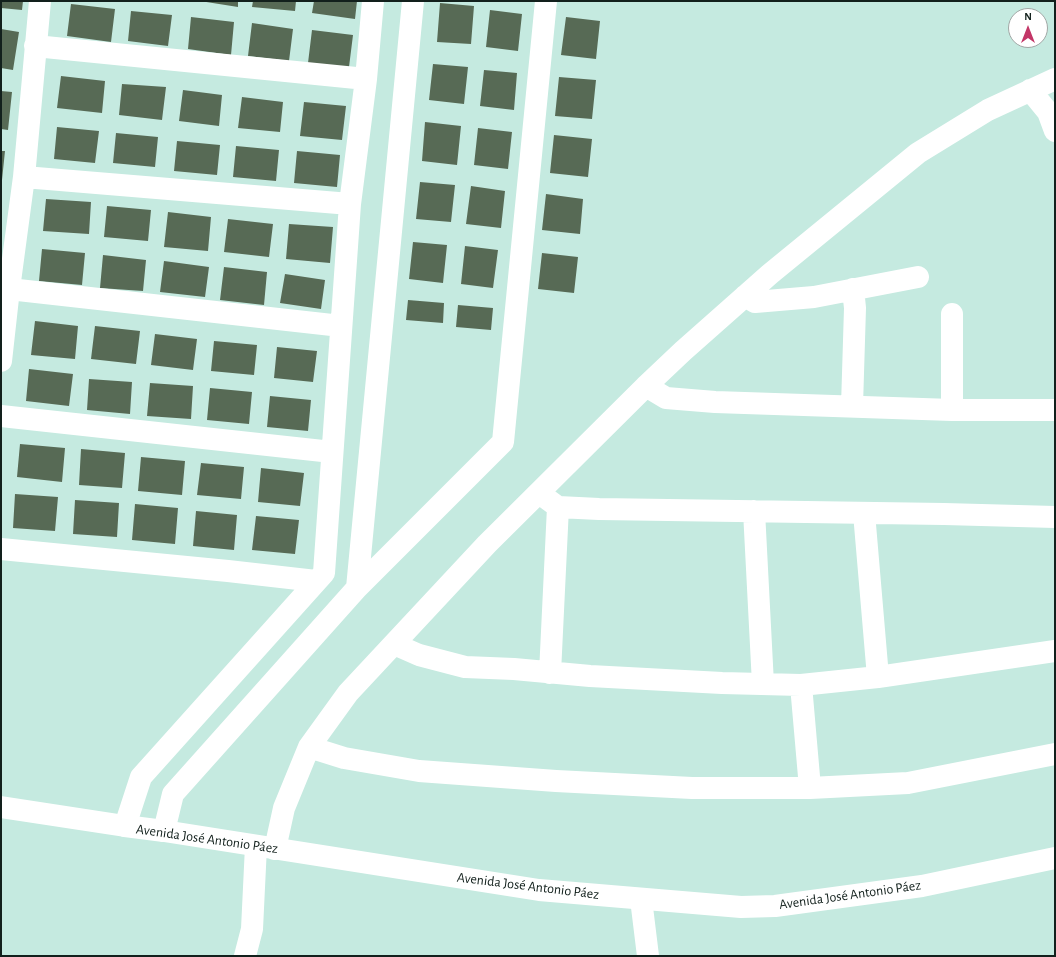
<!DOCTYPE html>
<meta charset="utf-8">
<style>
body{margin:0}
#map{position:relative;width:1056px;height:957px;overflow:hidden;background:#c5eae0;font-family:"Alegreya Sans",sans-serif}
canvas{display:block}
.frame{position:absolute;inset:0;border:2px solid #12201c;pointer-events:none}
.north{position:absolute;left:1008px;top:8px;width:40px;height:40px;box-sizing:border-box;background:#fff;border:1px solid #a0a6a4;border-radius:50%;rotate:0deg;font-size:11px;font-weight:700;line-height:16px;text-align:center;color:#12201c}
.north::after{content:'';display:block;margin:auto;width:14px;height:18px;background:#c33667;clip-path:polygon(50% 0,100% 100%,50% 72%,0 100%)}
</style>
<div id="map">
<canvas width="1056" height="957"></canvas>
<div class="frame"></div>
<div class="north">N</div>
</div>
<script>
const g = document.querySelector('canvas').getContext('2d');
g.lineJoin = 'round';
function fillPath(path, color) { g.fillStyle = color; g.fill(path, 'evenodd'); }
function stroke(path, color, width, dash) { g.strokeStyle = color; g.lineWidth = width; g.lineCap = dash ? 'butt' : 'round'; g.setLineDash(dash || []); g.stroke(path); }
function label(font, color, halo, rows, align = 'center') {
  g.font = font + ' "Alegreya Sans",sans-serif'; g.lineWidth = 4; g.setLineDash([]); g.textBaseline = 'middle'; g.strokeStyle = halo; g.fillStyle = color; for (const [text, x, y, turn = 0] of rows) {
    g.save(); g.translate(x, y); g.rotate((+turn || 0) * Math.PI / 180); g.textAlign = isNaN(turn) ? turn : align; if (halo) g.strokeText(text, 0, 0); g.fillText(text, 0, 0); g.restore();
  }
}
fillPath(new Path2D(`
 M 1,1 L 23,1 L 22,10 L 1,8 Z
 M 200,1 L 238,1 L 238,7 Z
 M 253,1 L 296,1 L 295,11 L 252,7 Z
 M 314,1 L 357,1 L 355,19 L 312,13 Z
 M 440,3 L 474,6 L 471,44 L 437,42 Z
 M 71,4 L 115,9 L 111,42 L 67,36 Z
 M 490,10 L 522,14 L 518,51 L 486,47 Z
 M 131,11 L 172,15 L 168,46 L 128,41 Z
 M 191,17 L 234,22 L 231,55 L 188,49 Z
 M 566,17 L 600,21 L 596,59 L 561,55 Z
 M 252,23 L 293,29 L 289,61 L 248,56 Z
 M 1,29 L 19,32 L 13,70 L 1,68 Z
 M 312,30 L 353,35 L 349,67 L 308,63 Z
 M 433,64 L 468,67 L 464,104 L 429,100 Z
 M 484,70 L 517,73 L 514,110 L 480,106 Z
 M 61,76 L 105,81 L 102,113 L 57,108 Z
 M 559,77 L 596,80 L 592,119 L 555,116 Z
 M 122,84 L 166,87 L 162,120 L 119,115 Z
 M 183,90 L 222,95 L 219,126 L 179,121 Z
 M 1,91 L 12,92 L 8,130 L 1,129 Z
 M 242,97 L 283,102 L 280,132 L 238,128 Z
 M 304,102 L 346,106 L 342,140 L 300,136 Z
 M 425,122 L 461,126 L 457,165 L 422,161 Z
 M 57,127 L 99,131 L 95,163 L 54,159 Z
 M 478,128 L 512,132 L 508,169 L 474,165 Z
 M 116,133 L 158,137 L 155,167 L 113,163 Z
 M 554,135 L 592,139 L 588,177 L 550,173 Z
 M 177,141 L 220,145 L 217,175 L 174,171 Z
 M 236,146 L 279,150 L 276,181 L 233,177 Z
 M 1,151 L 5,151 L 2,180 L 1,180 Z
 M 297,151 L 340,155 L 337,187 L 294,183 Z
 M 420,182 L 455,185 L 451,222 L 416,219 Z
 M 471,186 L 505,191 L 501,228 L 466,224 Z
 M 546,194 L 583,199 L 580,234 L 542,230 Z
 M 46,199 L 91,202 L 89,234 L 43,231 Z
 M 107,206 L 151,210 L 148,241 L 104,237 Z
 M 168,212 L 211,217 L 208,251 L 164,247 Z
 M 228,219 L 273,224 L 269,257 L 224,252 Z
 M 289,224 L 333,227 L 330,263 L 286,259 Z
 M 413,242 L 447,245 L 443,283 L 409,279 Z
 M 465,246 L 498,250 L 493,288 L 461,284 Z
 M 42,249 L 85,253 L 82,285 L 39,281 Z
 M 542,253 L 578,257 L 574,293 L 538,289 Z
 M 103,255 L 146,260 L 143,291 L 100,288 Z
 M 164,261 L 209,267 L 205,297 L 160,292 Z
 M 224,267 L 267,272 L 264,305 L 220,300 Z
 M 285,274 L 325,280 L 321,309 L 280,303 Z
 M 408,300 L 444,303 L 443,323 L 406,320 Z
 M 458,305 L 493,308 L 491,330 L 456,327 Z
 M 35,321 L 78,326 L 75,359 L 31,355 Z
 M 95,326 L 140,331 L 136,364 L 91,359 Z
 M 155,334 L 197,339 L 193,370 L 151,365 Z
 M 214,341 L 257,345 L 254,375 L 211,371 Z
 M 277,347 L 317,351 L 313,382 L 274,378 Z
 M 29,369 L 73,374 L 69,406 L 26,401 Z
 M 89,379 L 132,382 L 130,414 L 87,410 Z
 M 150,383 L 193,386 L 191,419 L 147,416 Z
 M 210,388 L 252,392 L 249,424 L 207,420 Z
 M 270,396 L 311,400 L 308,431 L 267,427 Z
 M 20,444 L 65,448 L 62,482 L 17,477 Z
 M 81,449 L 125,453 L 122,488 L 79,485 Z
 M 141,457 L 185,461 L 182,495 L 138,491 Z
 M 201,463 L 244,467 L 241,499 L 197,495 Z
 M 261,468 L 304,473 L 300,506 L 258,502 Z
 M 15,494 L 58,497 L 55,531 L 13,528 Z
 M 75,500 L 119,503 L 117,537 L 73,534 Z
 M 135,504 L 178,508 L 175,544 L 132,540 Z
 M 196,511 L 237,515 L 234,550 L 193,546 Z
 M 256,516 L 299,520 L 295,554 L 252,550 Z`), '#576a55');
stroke(new Path2D(`
 M 35,46 L 366,79
 M 1030,90 L 1048,112 L 1055,131
 M 24,177 L 350,204
 M 9,289 L 341,326
 M 745,296 L 755,302 L 814,297 L 918,277
 M 1,361 L 9,289 L 24,177 L 40,1
 M 646,386 L 666,398 L 715,402 L 952,410 L 1055,410
 M 852,406 L 855,308 L 853,289
 M 952,410 L 952,314
 M 1,416 L 332,452
 M 539,493 L 558,507 L 599,509 L 944,514 L 1055,517
 M 754,511 L 763,684
 M 864,513 L 878,677
 M 1,549 L 228,571 L 316,581
 M 357,588 L 503,442 L 546,1
 M 394,644 L 419,655 L 465,667 L 514,669 L 590,676 L 722,683 L 801,685 L 878,677 L 1055,651
 M 550,673 L 558,507
 M 801,685 L 810,788
 M 309,747 L 344,758 L 419,771 L 556,781 L 692,788 L 810,788 L 908,783 L 1055,754
 M 125,826 L 141,777 L 324,573 L 350,204 L 366,79 L 373,1
 M 164,831 L 173,794 L 357,588 L 413,1
 M 275,849 L 284,808 L 309,747 L 348,693 L 487,544 L 646,386 L 683,351 L 770,274 L 918,153 L 988,110 L 1055,79
 M 641,899 L 648,956
 M 245,956 L 252,929 L 256,846`), '#fff', 22);
stroke(new Path2D(`
 M 1,807 L 125,826 L 164,831 L 539,890 L 741,907 L 775,906 L 922,886 L 1055,858`), '#fff', 22);
label('14px', '#12201c', '#fff', [
 ["Avenida José Antonio Páez",207,839,8],
 ["Avenida José Antonio Páez",528,886,7],
 ["Avenida José Antonio Páez",850,895,-8]
]);
</script>
